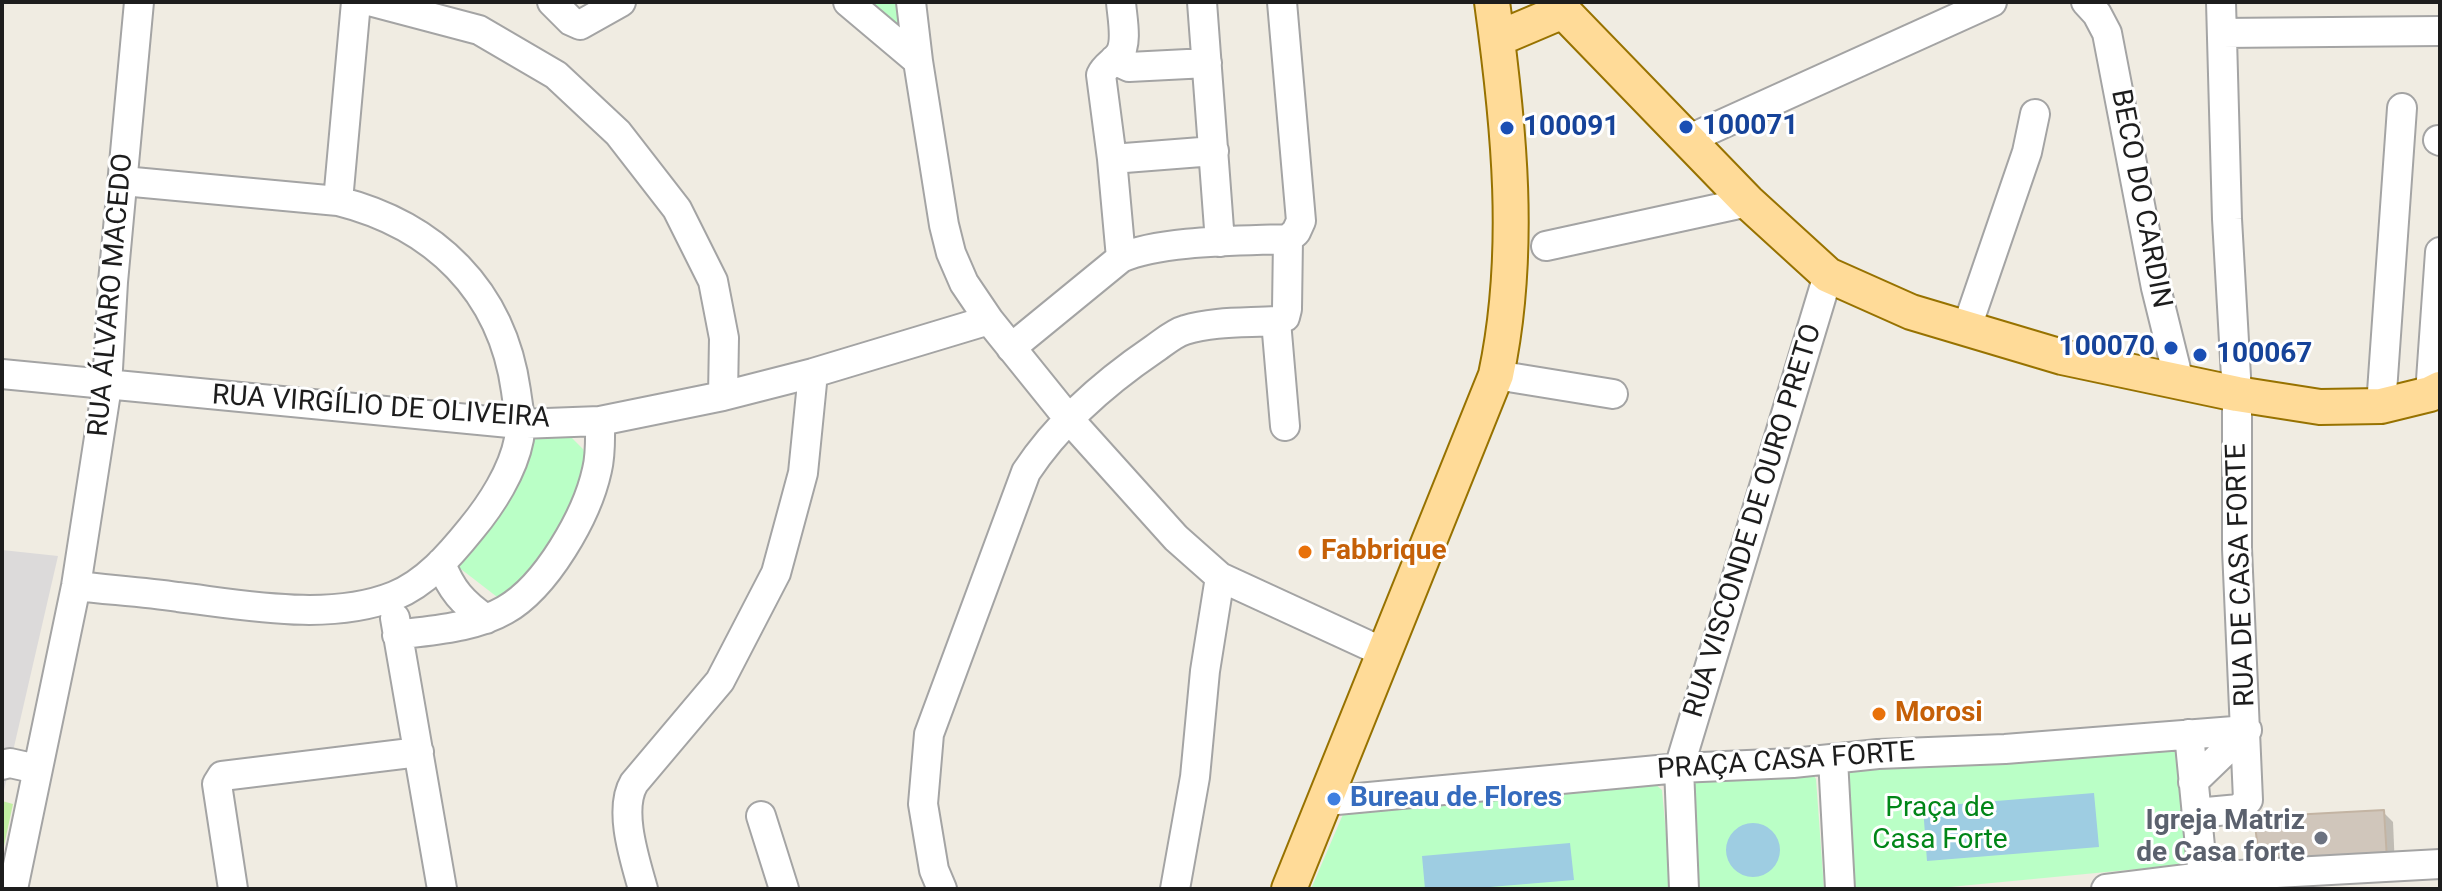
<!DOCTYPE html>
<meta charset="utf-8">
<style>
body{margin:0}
#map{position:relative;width:2442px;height:891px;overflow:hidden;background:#f0ece2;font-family:Roboto,sans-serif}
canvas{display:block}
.frame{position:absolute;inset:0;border:4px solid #1d1d1d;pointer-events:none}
</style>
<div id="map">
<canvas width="2442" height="891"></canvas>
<div class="frame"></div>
</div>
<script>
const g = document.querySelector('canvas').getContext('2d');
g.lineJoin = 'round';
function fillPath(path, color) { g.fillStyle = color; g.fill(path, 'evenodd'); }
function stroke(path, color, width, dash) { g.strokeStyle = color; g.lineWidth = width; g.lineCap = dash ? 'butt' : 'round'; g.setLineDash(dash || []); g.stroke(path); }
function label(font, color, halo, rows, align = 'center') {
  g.font = font + ' Roboto,sans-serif'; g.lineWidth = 6; g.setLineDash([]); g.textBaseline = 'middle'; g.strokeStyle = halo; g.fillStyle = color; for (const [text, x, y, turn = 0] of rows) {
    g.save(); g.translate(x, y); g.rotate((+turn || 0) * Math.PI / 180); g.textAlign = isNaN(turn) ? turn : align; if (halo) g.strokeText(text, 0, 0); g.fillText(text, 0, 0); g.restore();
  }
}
fillPath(new Path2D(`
 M 2,550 L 58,556 L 2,799 Z`), '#dcdada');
fillPath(new Path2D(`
 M 2,801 L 13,804 L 2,855 Z`), '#c2efa3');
fillPath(new Path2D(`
 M 862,2 L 899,2 L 900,30 Z
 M 568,434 L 583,449 L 587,462 L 557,542 L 501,600 L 457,566 L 528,446 L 535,437 Z
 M 2180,745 L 2190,864 L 1929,889 L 1844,889 L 1844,769 Z
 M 1812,773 L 1816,779 L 1824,889 L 1691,889 L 1691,781 Z
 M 1655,784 L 1662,790 L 1671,889 L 1311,889 L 1344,812 Z`), '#baffc6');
fillPath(new Path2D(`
 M 2094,793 L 2099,847 L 1927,861 L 1923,807 Z
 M1726 850a27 27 0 1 1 54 0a27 27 0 1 1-54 0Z
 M 1570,843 L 1574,880 L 1466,889 L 1425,889 L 1422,856 Z`), '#9ecde2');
fillPath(new Path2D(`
 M 2383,812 L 2393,822 L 2395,868 L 2272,875 Z`), '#0003');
const building = new Path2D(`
 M 2384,810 L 2387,859 L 2260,866 L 2254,817 Z`);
fillPath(building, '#d0c6bb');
stroke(building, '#c3b4a3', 2);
const minor = new Path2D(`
 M 373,2 L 479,30 L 556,75 L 618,133 L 677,209 L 713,281 L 724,338 L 723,396
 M 552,2 L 571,21 L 580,25 L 621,2
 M 848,2 L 918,61 L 944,225 L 951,253 L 964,283 L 989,320 L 1068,418 L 1176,538 L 1220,577 L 1385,653
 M 911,2 L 918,61
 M 1202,2 L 1220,242
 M 1282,2 L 1301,221 L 1296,232 L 1288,239 L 1287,309 L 1285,317 L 1276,321 L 1285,426
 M 2086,2 L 2097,14 L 2107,33 L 2156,288 L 2179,381
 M 2222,33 L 2440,31
 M 1114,60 L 1129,67 L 1207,63
 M 1687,140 L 1992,2
 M 2438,140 L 2440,141
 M 1112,159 L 1214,151
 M 338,201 L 356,2
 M 1546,246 L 1748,202
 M 1121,258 C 1161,240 1242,241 1288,239
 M 1967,327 L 2027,152 L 2035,114
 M 1011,348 L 1121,258 L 1112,159 L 1101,75 C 1105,66 1113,63 1119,55 C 1128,43 1122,17 1121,2
 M 2,374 L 520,424 L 600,421 L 723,396 L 813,373 L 989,320
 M 1496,375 L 1613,394
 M 2430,394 L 2440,252
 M 2381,406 L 2402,108
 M 441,563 C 451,590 463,603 486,619
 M 76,586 C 110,590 144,592 178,597 C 245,605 329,622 394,596 C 426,583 450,555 471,529 C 491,505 513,471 519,439 C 522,423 518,407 516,391 C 502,290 434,225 338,201 L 123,181
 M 395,618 L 442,889
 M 397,635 C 432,630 474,628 505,610 C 546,587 587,516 597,470 C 601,454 600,437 600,421
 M 2189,734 L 2203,877
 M 1833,759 L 1840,889
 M 2,765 L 10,763 L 37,769
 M 2193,782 L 2247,730
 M 1326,801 L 1679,768 L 1793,763 L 1878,754 L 2005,749 L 2247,730
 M 2196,813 L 2239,809 L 2248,800 L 2237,549 L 2237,394 L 2227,219 L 2221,2
 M 761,816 L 784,889
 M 13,889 L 76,586 L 107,386 L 113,282 L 139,2
 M 233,889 L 217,784 L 222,776 L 419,752
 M 643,889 C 635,860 618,810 634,783 L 720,681 L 776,573 L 803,473 L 813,373
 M 942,889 L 934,870 L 923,804 L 929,734 L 1026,472 C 1059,422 1104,383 1154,349 C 1163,343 1174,333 1185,330 C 1213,321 1247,323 1276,321
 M 1175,889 L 1195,777 L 1205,671 L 1220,577
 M 1684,889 L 1679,768 L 1828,275
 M 2106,889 L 2203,877 L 2440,864`);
const major = new Path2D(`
 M 1563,11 L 1748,202 L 1828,275 L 1911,312 L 2062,357 L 2237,394 L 2320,407 L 2381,406 L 2430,394 L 2440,389
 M 1497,39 L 1563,11
 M 1289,889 L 1496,375 C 1522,252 1509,125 1492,2`);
stroke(minor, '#a4a4a4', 32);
stroke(major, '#977200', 38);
stroke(minor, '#fff', 28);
stroke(major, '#ffdb98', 34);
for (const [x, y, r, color] of [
 [1686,127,8,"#1a4fb4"],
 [1507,128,8,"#1a4fb4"],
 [2171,348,8,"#1a4fb4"],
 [2200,355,8,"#1a4fb4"],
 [1305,552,8,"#e8710a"],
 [1879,714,8,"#e8710a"],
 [1334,799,8,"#3f7fe0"],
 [2321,838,8,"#6b7280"]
]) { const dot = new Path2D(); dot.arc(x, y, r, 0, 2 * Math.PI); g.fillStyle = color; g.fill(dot); stroke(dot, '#fff', 3); }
label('bold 28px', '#164399', '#fff', [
 ["100071",1702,127],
 ["100091",1523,128],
 ["100070",2155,348,"right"],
 ["100067",2216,355]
], 'left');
label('28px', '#1d1d1d', '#fff', [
 ["BECO DO CARDIN",2140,199,79],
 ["RUA ÁLVARO MACEDO",112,295,-85],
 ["RUA VIRGÍLIO DE OLIVEIRA",381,408,4],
 ["RUA VISCONDE DE OURO PRETO",1754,521,-73],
 ["RUA DE CASA FORTE",2242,575,-92],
 ["PRAÇA CASA FORTE",1786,762,-4]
]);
label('bold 28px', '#c56008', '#fff', [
 ["Fabbrique",1321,552],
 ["Morosi",1895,714]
], 'left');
label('bold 28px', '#366cbe', '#fff', [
 ["Bureau de Flores",1350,799]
], 'left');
label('28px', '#018618', '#fff', [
 ["Praça de",1940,809],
 ["Casa Forte",1940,841]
]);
label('bold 28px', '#5b616d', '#fff', [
 ["Igreja Matriz",2305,822],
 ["de Casa forte",2305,854]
], 'right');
</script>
